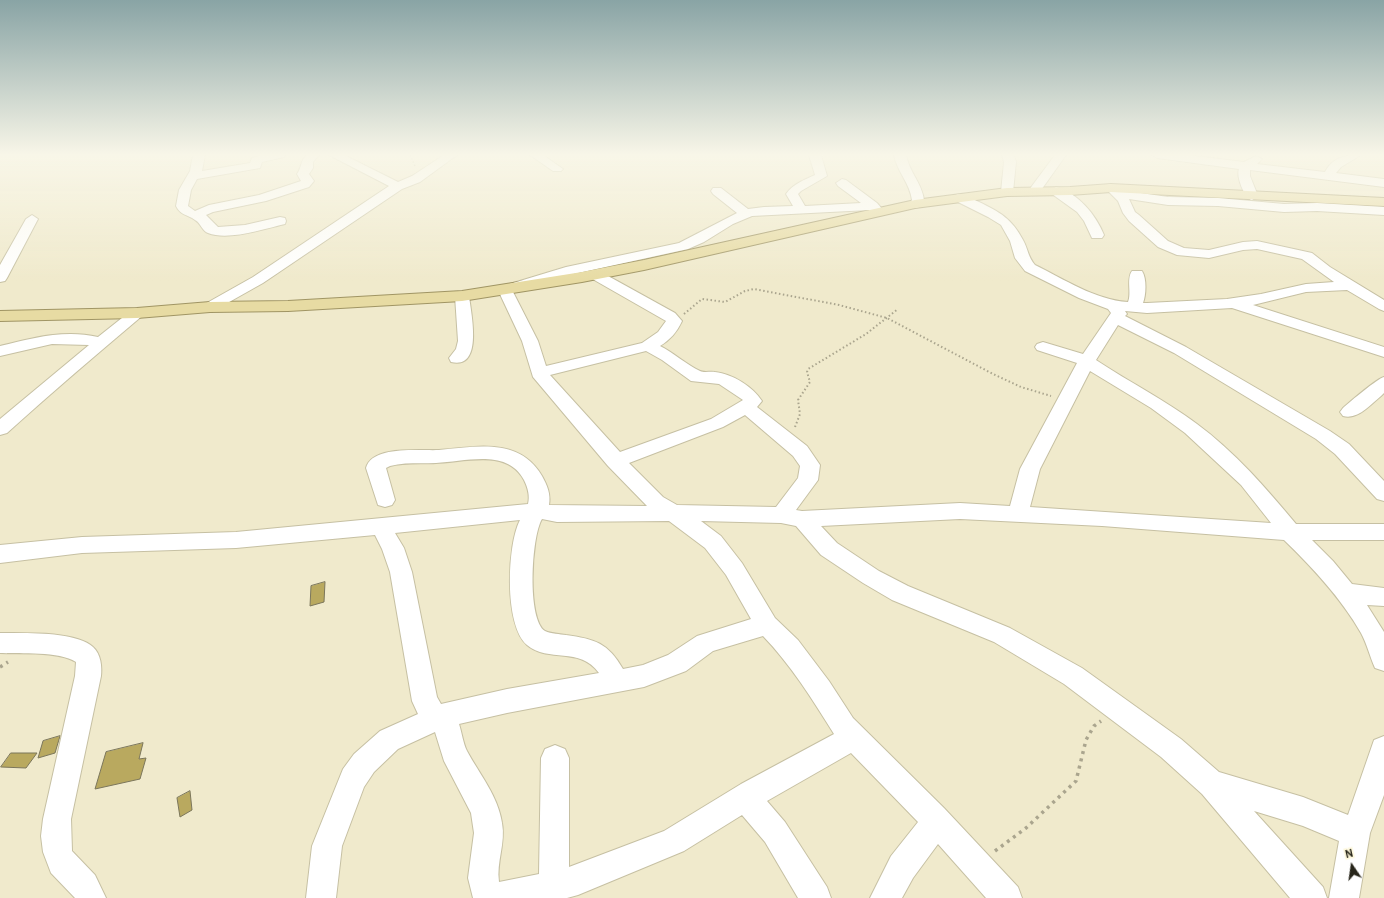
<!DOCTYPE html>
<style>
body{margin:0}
#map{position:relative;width:1384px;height:898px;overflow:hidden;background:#f0eacc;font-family:Overpass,sans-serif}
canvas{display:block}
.north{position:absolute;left:1332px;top:846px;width:40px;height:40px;-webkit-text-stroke:3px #fdf7d9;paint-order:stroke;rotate:347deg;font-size:11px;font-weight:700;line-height:16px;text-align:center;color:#27251a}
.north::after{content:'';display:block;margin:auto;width:14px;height:18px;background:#27251a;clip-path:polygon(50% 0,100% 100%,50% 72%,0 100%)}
</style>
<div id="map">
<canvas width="1384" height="898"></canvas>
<div class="north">N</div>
</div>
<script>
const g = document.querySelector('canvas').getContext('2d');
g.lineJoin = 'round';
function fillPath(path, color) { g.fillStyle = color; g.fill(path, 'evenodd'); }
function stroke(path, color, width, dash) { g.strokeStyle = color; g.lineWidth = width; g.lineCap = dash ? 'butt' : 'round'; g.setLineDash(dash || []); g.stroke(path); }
const building = new Path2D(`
 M 325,582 L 324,602 L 310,606 L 311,586 Z
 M 60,736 L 55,753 L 38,758 L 43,741 Z
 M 143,743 L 139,759 L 146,758 L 140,779 L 95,789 L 106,752 Z
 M 11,753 L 37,753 L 26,768 L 1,767 Z
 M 190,791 L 192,810 L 180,817 L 177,798 Z`);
fillPath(building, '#b9a95f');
stroke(building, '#7b765b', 1);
const minor = new Path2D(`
 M 193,155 L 205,155 L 202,171 L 250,163 L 252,158 L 262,155 L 285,155 L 284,157 L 262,162 L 260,168 L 197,179 L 191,190 L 188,206 L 195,211 L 209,205 L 259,195 L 301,181 L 297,174 C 302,167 300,161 307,155 L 319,155 L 313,162 L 313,168 L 309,174 L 314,181 L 309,187 L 266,201 L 213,212 L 206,215 L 218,227 L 245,225 L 280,217 L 285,218 L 286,221 L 285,224 C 264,229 228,241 208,233 C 202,231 201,223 195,220 C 187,214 181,216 176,206 L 179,190 L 190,171 Z
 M 329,155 L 344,155 L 398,182 L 412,176 L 444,155 L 457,155 L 420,182 L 402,189 L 263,283 L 215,310 L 205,310 L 202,307 L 205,304 L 253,277 L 389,186 Z
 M 530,155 L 543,155 L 563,169 L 561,171 L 553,171 Z
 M 809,155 L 821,155 L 827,176 L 801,191 L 798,194 L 805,206 L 861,203 L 838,186 L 836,183 L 842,179 L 846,180 L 877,203 L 883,210 L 881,213 L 877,214 L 869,210 L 752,216 L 733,224 L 704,242 L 688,249 L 569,275 L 513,292 L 538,341 L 546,366 L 642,343 L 658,332 L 666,321 L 589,277 L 587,274 L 589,271 L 599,271 L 675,313 L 682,321 C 677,332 670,340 660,346 C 674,353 687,365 700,371 C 704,373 711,371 715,372 C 733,374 753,387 762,401 L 757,407 L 807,446 L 820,465 L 818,480 L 796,510 L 802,511 L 960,503 L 1010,506 L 1020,469 L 1077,363 L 1037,350 L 1035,347 L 1037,344 L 1043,342 L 1083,354 L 1111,313 L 1108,309 L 1079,298 L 1025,271 L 1015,258 L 1010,241 L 1001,225 L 988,217 L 956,201 L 954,198 L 956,195 C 964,193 971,199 979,202 C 1000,212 1012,219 1023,240 C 1028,249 1028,257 1035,265 C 1064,279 1095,300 1128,302 C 1132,293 1126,279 1132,271 L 1142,271 C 1147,279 1146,295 1143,303 L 1147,303 L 1227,299 L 1261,294 L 1306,284 L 1334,282 L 1302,259 L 1257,249 L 1243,250 L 1209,258 L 1177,255 L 1158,247 L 1129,221 L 1123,213 L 1118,201 L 1105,188 L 1107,185 L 1111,184 L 1120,190 L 1168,197 L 1218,198 L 1284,204 L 1317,203 L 1384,207 L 1384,215 L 1317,211 L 1284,212 L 1218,206 L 1168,205 L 1129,199 L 1135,212 L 1139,215 L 1168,241 L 1184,248 L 1209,250 L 1243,242 L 1257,241 L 1312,253 L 1330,267 L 1384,300 L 1384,311 L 1379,309 L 1347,290 L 1306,292 L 1253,305 L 1384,347 L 1384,357 L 1232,308 L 1147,313 L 1125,311 L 1127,314 L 1125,316 L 1186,347 L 1330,431 L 1349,444 L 1384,481 L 1384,501 L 1377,499 L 1335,454 L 1316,439 L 1174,353 L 1118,325 L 1096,360 C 1129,382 1165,400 1197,424 C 1235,452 1266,488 1296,524 L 1384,524 L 1384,540 L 1312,540 L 1333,561 L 1352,584 L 1384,588 L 1384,606 L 1367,605 L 1384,632 L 1384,671 L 1375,668 C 1370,657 1367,644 1361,633 C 1341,598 1313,568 1284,540 L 1102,526 L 960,519 L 821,526 L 837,543 L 879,571 L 908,586 L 1010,628 L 1082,668 L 1181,739 L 1219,772 L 1303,797 L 1348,815 L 1374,740 L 1384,736 L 1384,795 L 1370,833 L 1359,898 L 1329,898 L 1339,841 L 1303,826 L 1254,811 L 1323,887 L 1327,898 L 1290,898 L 1202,794 L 1161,757 L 1064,684 L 994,642 L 892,600 L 863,583 L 821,555 L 796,526 L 781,523 L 701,521 L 721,536 L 742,563 L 775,618 L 798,640 L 829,681 L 853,718 L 944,808 L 1018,887 L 1022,898 L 986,898 L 938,844 L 913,878 L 902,898 L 870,898 L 891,856 L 918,822 L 851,753 L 767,801 L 785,822 L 827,887 L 831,898 L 798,898 L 765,842 L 742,815 L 684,851 L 578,895 L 567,898 L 473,898 L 468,878 L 474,833 L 471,813 L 444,761 L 435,732 L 398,749 L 374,772 L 364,787 L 342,846 L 336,898 L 306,898 L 312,846 L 343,769 L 354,754 L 380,731 L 418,714 L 412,701 L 390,572 L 382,549 L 375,535 L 236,548 L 82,553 L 0,563 L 0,545 L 82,537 L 236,532 L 528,504 C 530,496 528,488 524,480 C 507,448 465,462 436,463 C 421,464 405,462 390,466 L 386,468 L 395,500 L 392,505 L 385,507 L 378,505 L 366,468 C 372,445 420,451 439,450 C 477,447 519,437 542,476 C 547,485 551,494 549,505 L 647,506 L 608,466 L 533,377 L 522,341 L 498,290 L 500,287 L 566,267 L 679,243 L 737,213 L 713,194 L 711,191 L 713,188 L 721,188 L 748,209 L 764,207 L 793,206 L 786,194 C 793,184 804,180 815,175 ZM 646,351 L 662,360 L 691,381 L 719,384 L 743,400 L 711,419 L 620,452 L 550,375 ZM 1090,371 L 1151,408 L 1185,433 L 1241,485 L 1271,523 L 1030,507 L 1040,469 ZM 745,415 L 793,456 L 800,466 L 798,478 L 776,507 L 677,505 L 663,497 L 629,463 L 723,427 ZM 542,519 L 557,522 L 669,521 L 705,548 L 726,575 L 751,619 L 697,636 L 668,655 L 643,665 L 623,669 C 608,643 595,639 566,635 C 560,634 551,634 545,631 C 527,620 531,537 542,519 ZM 520,520 C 507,545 504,625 527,645 C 548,663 580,646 599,673 L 507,689 L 441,704 L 437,697 L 412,572 L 404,548 L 395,533 ZM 763,636 C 791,665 812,699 834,734 L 741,784 L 664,831 L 569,867 L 569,758 L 565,749 L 555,745 L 545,749 L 541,758 L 539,874 L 499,882 C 496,862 506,843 502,823 C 498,796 480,775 467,751 C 463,743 462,733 459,724 L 507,713 L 644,687 L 686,671 L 713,651 Z
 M 894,155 L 906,155 C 909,172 922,183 924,200 L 919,207 L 915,208 L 909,204 L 912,200 C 910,183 897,172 894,155 Z
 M 1002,155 L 1014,155 L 1016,162 L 1013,192 L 1007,196 L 1001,192 L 1004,162 Z
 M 1055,155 L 1066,155 L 1039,193 L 1031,193 L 1029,190 Z
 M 1152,155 L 1187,155 L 1244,162 L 1256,156 L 1262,159 L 1257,164 L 1325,172 C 1333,157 1345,155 1361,155 L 1341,167 L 1336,173 L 1384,179 L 1384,187 L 1250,170 L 1250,176 L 1258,196 L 1252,200 C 1244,198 1236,176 1239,169 L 1157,158 Z
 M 1056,187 C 1078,193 1096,215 1104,235 L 1102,238 L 1092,238 L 1084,221 L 1077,212 L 1052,194 L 1050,191 Z
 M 32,215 L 38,219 L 7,278 L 5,281 L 0,282 L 0,265 L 26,219 Z
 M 462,292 L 467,293 L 469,296 C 471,313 484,370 451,362 L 449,358 L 456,349 L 458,341 L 455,296 L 457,293 Z
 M 137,308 L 142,310 L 145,313 L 142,316 C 97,354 51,393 7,433 L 0,435 L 0,419 L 89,345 L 52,344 L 0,356 L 0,346 C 32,338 65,329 98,337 L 132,310 Z
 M 1384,377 L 1384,393 L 1381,396 C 1370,405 1358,420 1343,416 L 1340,412 L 1343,408 C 1351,401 1377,379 1384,377 Z
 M 0,633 C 23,633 76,631 93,647 C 101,654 102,667 101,676 L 71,819 L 72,851 L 95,875 L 106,898 L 75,898 L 51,873 L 43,852 L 41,836 L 43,819 L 75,676 L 76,662 C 59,651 21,654 0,653 Z`);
const trunk = new Path2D(`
 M 1111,184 L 1384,198 L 1384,206 L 1111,192 L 1070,195 L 1007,196 L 915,208 L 644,270 L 582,282 L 462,301 L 288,311 L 210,312 L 137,318 L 0,321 L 0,311 L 137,308 L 210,302 L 288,301 L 462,291 L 582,272 L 644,260 L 915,200 L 1007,188 L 1070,187 Z`);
stroke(minor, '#c6c0a3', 2);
stroke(trunk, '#a09564', 2);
stroke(new Path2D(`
 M 410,155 L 415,166`), '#aaa58e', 1.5, [1.5, 2]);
stroke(new Path2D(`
 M 684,314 L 702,299 L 725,302 L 745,291 L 754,289 L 839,305 L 887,318 L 993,374 L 1021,387 L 1051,396
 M 795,427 L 800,414 L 798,400 L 810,382 L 807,372 L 808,369 L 866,334 L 898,309`), '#aaa58e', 2, [1.5, 2.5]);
stroke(new Path2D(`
 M 0,667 L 8,662
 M 995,851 L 1026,828 L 1076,781 L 1086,740 L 1094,726 L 1101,721`), '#aaa58e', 3.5, [3, 4.5]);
fillPath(minor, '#fff');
fillPath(trunk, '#e7dba3');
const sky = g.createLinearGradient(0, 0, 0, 281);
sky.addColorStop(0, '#89a4a5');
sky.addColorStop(0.55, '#f8f6e8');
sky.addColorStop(1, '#f8f6e800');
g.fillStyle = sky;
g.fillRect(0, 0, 1384, 281);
</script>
